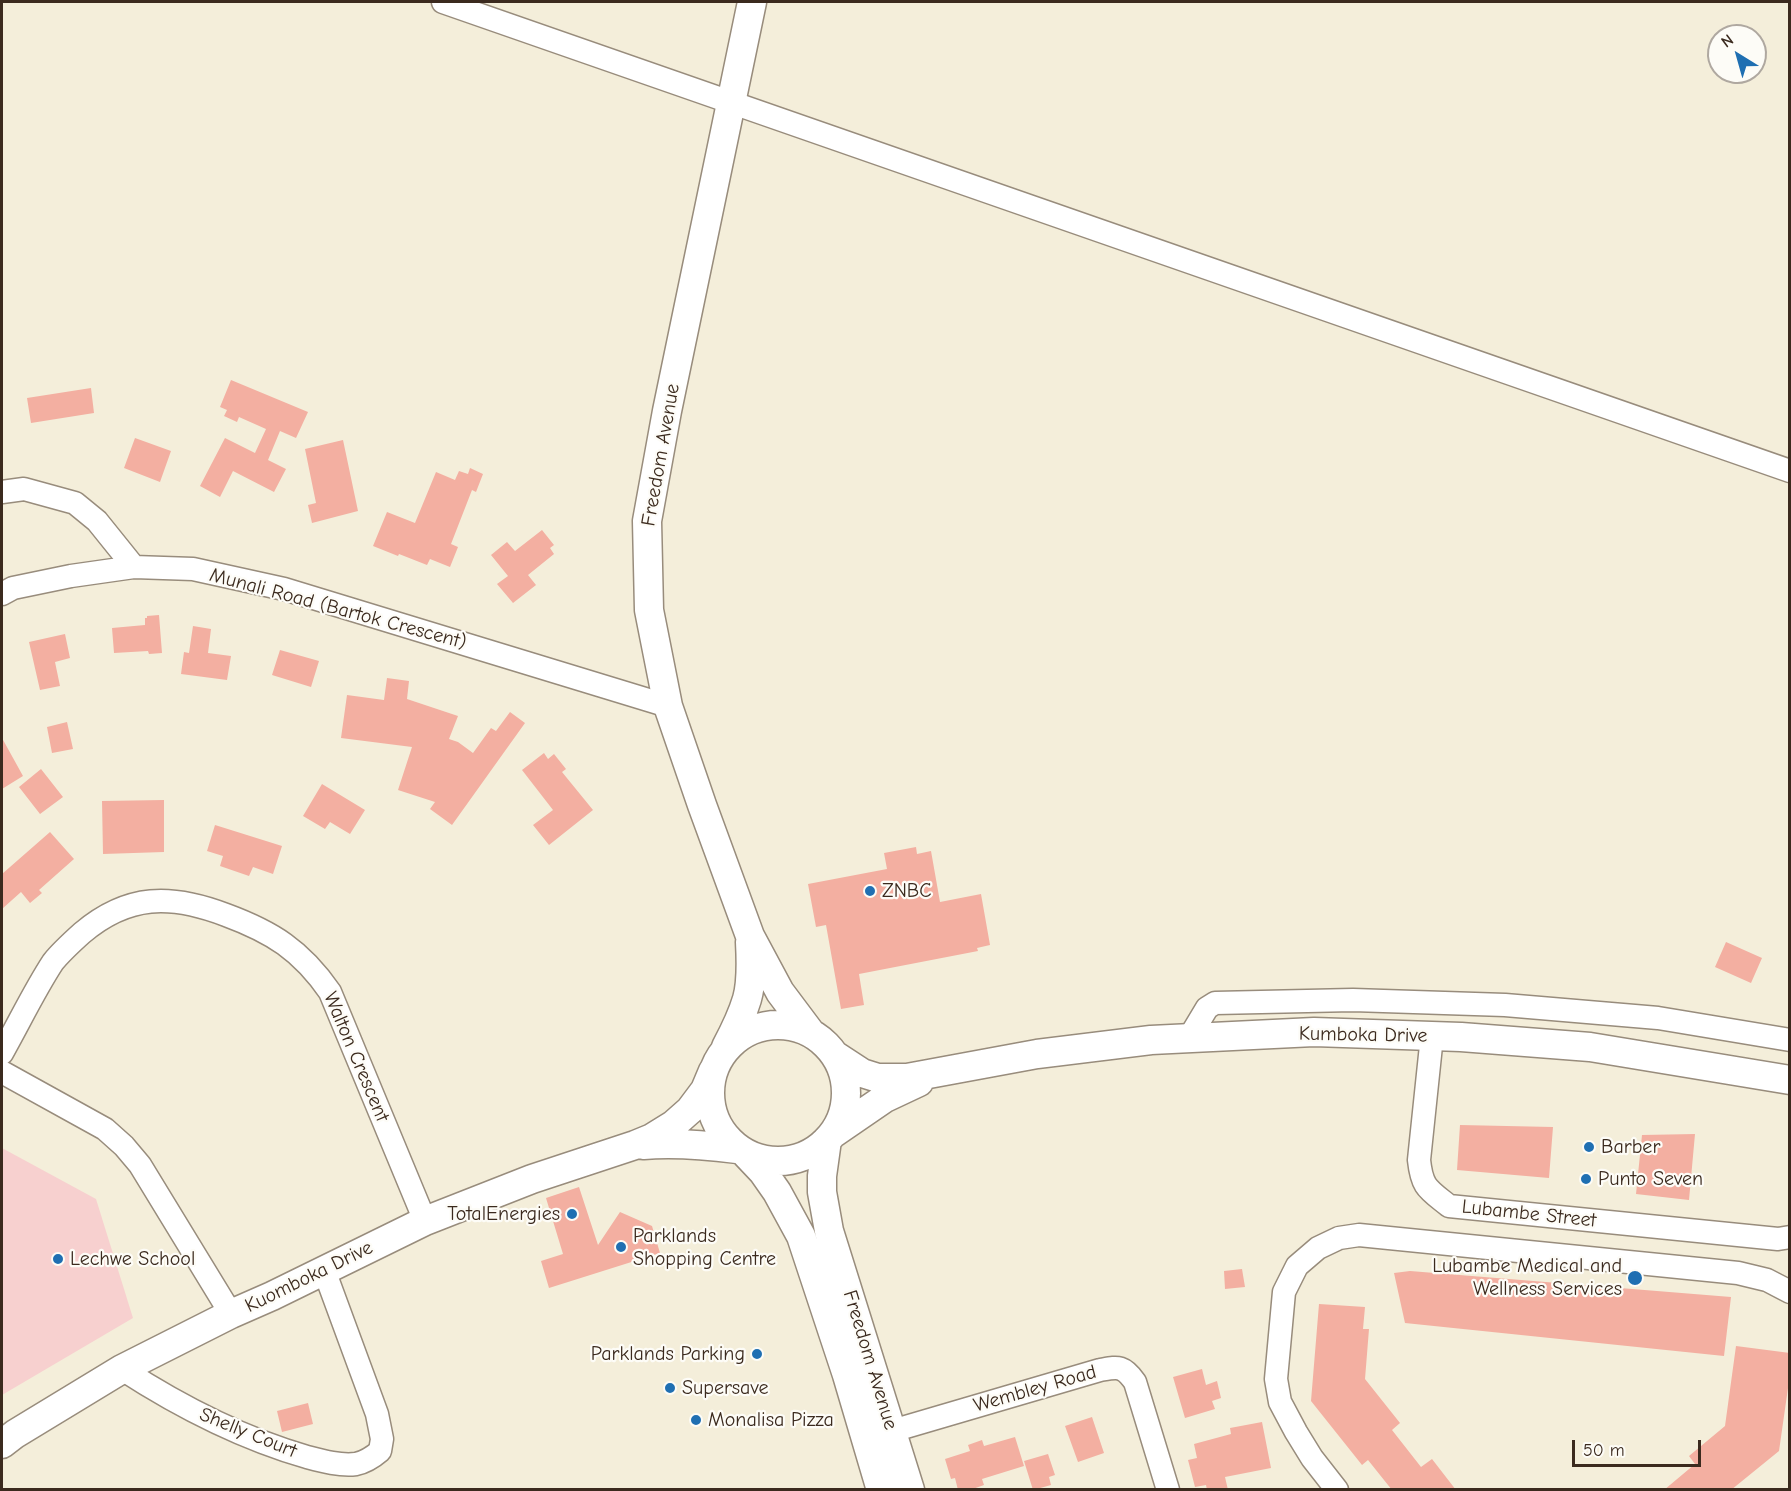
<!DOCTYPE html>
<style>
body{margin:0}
#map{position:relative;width:1791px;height:1491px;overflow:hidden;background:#f4eeda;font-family:"Comic Neue",sans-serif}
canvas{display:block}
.frame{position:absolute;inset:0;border:3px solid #3b2a1e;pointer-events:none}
.north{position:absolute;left:1707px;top:24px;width:60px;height:60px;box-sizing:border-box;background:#fdfcf7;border:2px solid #afa8a0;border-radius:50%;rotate:323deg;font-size:16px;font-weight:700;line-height:24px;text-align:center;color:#3b2a1e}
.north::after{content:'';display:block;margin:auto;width:21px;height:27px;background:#1f6fb2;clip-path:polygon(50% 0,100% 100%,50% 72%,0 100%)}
.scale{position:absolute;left:1572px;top:1440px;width:129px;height:27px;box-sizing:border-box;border:3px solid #3b2a1e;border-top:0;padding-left:8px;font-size:18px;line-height:21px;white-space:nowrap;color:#3b2a1e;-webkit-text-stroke:4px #fdfcf7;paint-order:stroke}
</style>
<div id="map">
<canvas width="1791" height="1491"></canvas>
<div class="frame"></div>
<div class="north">N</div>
<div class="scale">50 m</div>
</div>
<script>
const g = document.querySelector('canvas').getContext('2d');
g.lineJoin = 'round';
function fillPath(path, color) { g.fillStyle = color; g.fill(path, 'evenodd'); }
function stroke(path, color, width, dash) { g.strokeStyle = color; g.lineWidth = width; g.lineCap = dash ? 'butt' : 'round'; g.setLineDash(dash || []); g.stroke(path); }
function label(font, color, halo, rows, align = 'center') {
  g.font = font + ' "Comic Neue",sans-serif'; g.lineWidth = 4.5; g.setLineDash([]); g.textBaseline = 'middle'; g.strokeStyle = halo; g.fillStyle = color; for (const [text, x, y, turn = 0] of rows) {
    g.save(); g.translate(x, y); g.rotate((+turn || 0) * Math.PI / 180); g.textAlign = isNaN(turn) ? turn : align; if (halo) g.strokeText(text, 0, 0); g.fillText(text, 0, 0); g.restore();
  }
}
fillPath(new Path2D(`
 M 2,1148 L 96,1199 L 133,1318 L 2,1395 Z`), '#f7d0cf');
fillPath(new Path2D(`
 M 231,380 L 308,412 L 296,438 L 280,431 L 268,460 L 286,469 L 274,492 L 233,471 L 220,497 L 200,486 L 225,438 L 255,453 L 266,429 L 239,417 L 237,422 L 224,416 L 227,410 L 220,407 Z
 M 91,388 L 94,413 L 31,423 L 27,398 Z
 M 135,438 L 171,451 L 160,482 L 124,468 Z
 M 343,440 L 358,511 L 312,523 L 308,505 L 316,503 L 305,449 Z
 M 470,468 L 483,474 L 476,492 L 472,490 L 451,544 L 458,547 L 450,567 L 430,559 L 427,565 L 399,554 L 398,556 L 373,546 L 387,512 L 415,523 L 436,472 L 455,480 L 459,471 L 468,474 Z
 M 542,530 L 554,545 L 550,548 L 554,554 L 528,575 L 536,585 L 513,603 L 497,584 L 508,576 L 491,555 L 507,542 L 515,551 Z
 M 159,615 L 162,653 L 149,654 L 148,651 L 114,653 L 112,628 L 145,625 L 145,618 L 147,618 L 147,616 Z
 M 193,626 L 211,629 L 208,653 L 231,656 L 227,680 L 181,674 L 184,652 L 189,653 Z
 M 65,634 L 70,658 L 55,662 L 60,686 L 40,690 L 29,642 Z
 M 280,650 L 319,661 L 311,687 L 272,675 Z
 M 387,678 L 409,681 L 407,699 L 458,716 L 449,739 L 458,742 L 473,753 L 491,728 L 496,731 L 510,712 L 525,723 L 452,825 L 430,809 L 435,802 L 398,790 L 412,747 L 341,738 L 347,695 L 384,700 Z
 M 67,722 L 73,749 L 52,753 L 47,727 Z
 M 2,738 L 23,776 L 2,789 Z
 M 544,753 L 548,759 L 554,754 L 566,769 L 562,772 L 593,810 L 549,845 L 533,825 L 553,810 L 522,770 Z
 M 41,769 L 63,797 L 40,814 L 19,787 Z
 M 322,784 L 365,810 L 350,834 L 330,822 L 325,829 L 303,816 Z
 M 164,800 L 164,852 L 103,854 L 102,801 Z
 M 215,825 L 282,846 L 273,874 L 253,867 L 249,876 L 220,866 L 223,856 L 207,851 Z
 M 50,832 L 74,859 L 39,890 L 42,893 L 30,903 L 21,892 L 2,909 L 2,874 Z
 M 916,847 L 917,854 L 931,851 L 940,902 L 981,894 L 990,945 L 977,948 L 978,951 L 859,974 L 864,1005 L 841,1009 L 826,925 L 816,927 L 808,884 L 887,869 L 884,853 Z
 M 1726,942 L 1762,958 L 1751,983 L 1715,967 Z
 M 1460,1125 L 1553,1127 L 1549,1178 L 1457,1170 Z
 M 1695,1134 L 1689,1200 L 1636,1194 L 1642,1135 Z
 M 579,1187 L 598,1245 L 620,1212 L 652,1226 L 660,1253 L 549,1288 L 541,1261 L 563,1254 L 546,1198 Z
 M 1242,1269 L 1245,1287 L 1225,1289 L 1224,1271 Z
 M 1410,1271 L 1731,1297 L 1724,1356 L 1405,1323 L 1394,1273 Z
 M 1319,1304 L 1365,1307 L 1363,1329 L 1369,1329 L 1365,1379 L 1400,1423 L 1392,1430 L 1421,1467 L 1432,1459 L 1456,1490 L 1392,1490 L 1368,1460 L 1362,1465 L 1311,1401 Z
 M 1736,1346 L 1790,1353 L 1790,1374 L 1779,1451 L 1731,1490 L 1664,1490 L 1695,1464 L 1689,1456 L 1725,1426 Z
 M 1202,1369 L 1206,1385 L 1217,1381 L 1221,1398 L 1212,1401 L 1215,1409 L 1185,1418 L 1173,1377 Z
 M 308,1403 L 313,1424 L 282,1432 L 277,1411 Z
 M 1092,1417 L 1104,1453 L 1078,1462 L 1065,1426 Z
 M 1262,1422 L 1271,1468 L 1225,1477 L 1228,1490 L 1207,1490 L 1206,1485 L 1195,1487 L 1188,1460 L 1197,1458 L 1194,1444 L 1231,1434 L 1230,1428 Z
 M 1015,1437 L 1024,1466 L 982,1479 L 984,1485 L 970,1490 L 958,1490 L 955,1478 L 951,1479 L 945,1459 L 970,1451 L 968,1445 L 982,1440 L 984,1446 Z
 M 1048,1454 L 1055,1475 L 1049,1477 L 1051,1485 L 1033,1490 L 1024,1461 Z`), '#f3afa1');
const minor = new Path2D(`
 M 443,2 L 1790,471
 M 2,492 L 24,489 L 75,503 L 97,521 L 134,567
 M 2,594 L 13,588 L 71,576 L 134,567 L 193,569 L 284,589 L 668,706
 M 1432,1036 L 1419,1160 C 1422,1188 1428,1189 1449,1206 L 1778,1239 L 1790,1237
 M 1189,1038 L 1207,1008 L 1215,1003 L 1353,1000 L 1505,1005 L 1658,1018 L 1790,1040
 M 2,1053 C 19,1023 34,991 53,962 C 61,952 72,942 82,933 C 128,894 171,894 226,915 C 272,932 301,950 330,992 L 425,1221
 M 2,1072 L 105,1129 L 124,1146 L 140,1165 L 231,1314
 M 122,1369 C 179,1406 241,1438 307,1457 C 322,1461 340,1466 356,1464 C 366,1462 373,1457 380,1451 L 382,1439 L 377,1414 L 324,1270
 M 892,1431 L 1100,1370 C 1118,1367 1123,1365 1135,1382 L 1168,1490
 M 1337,1490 L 1312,1458 L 1296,1432 L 1280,1402 L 1276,1379 L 1284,1292 L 1297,1266 L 1318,1248 L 1339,1238 L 1359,1235 L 1738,1273 L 1767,1280 L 1790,1292`);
const major = new Path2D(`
 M 752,2 L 667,411 L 647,521 L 649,610 L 668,706 L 702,805 L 750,936 L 780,992 L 810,1032
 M710 1093a68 68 0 1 1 136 0a68 68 0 1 1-136 0Z
 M 726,1047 C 734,1032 742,1016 747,999 C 752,982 751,960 750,942
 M 836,1056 L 862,1073 L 878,1078 L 907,1078 L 1037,1054 L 1151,1040 L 1314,1032 L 1461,1037 L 1590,1047 L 1790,1080
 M 834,1133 L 885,1098 L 919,1082
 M 827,1140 L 822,1176 L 822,1192 L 829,1231 L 910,1490
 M 643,1145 C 674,1142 706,1145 737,1149
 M 746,1154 L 763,1172 L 777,1192 L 801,1236 L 847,1375 L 881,1490
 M 2,1444 L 15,1434 L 122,1369 L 231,1314 L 272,1296 L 425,1221 L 532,1179 L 635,1145 L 652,1138 L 673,1125 L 690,1110 L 705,1090 L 713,1071`);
stroke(minor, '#988c7c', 25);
stroke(major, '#988c7c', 31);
stroke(minor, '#fff', 22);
stroke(major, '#fff', 28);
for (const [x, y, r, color] of [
 [870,891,6,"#1f6fb2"],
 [1589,1147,6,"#1f6fb2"],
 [1586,1179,6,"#1f6fb2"],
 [572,1214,6,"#1f6fb2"],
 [621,1247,6,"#1f6fb2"],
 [58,1259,6,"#1f6fb2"],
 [1635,1278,8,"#1f6fb2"],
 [757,1354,6,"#1f6fb2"],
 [670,1388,6,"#1f6fb2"],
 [696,1420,6,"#1f6fb2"]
]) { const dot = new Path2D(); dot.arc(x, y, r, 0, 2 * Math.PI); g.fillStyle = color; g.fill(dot); stroke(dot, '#fdfcf7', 2); }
label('20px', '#3b2a1e', '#fdfcf7', [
 ["Freedom Avenue",661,455,-80],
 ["Munali Road (Bartok Crescent)",338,609,15],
 ["Kumboka Drive",1363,1035,1],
 ["Walton Crescent",356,1057,67],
 ["Lubambe Street",1529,1214,6],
 ["Kuomboka Drive",309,1277,-26],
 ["Freedom Avenue",870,1360,73],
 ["Wembley Road",1035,1389,-16],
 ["Shelly Court",248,1433,22]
]);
label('20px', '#3b2a1e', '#fdfcf7', [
 ["ZNBC",882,891],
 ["Barber",1601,1147],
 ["Punto Seven",1598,1179],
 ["TotalEnergies",560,1214,"right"],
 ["Parklands",633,1236],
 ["Shopping Centre",633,1259],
 ["Lechwe School",70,1259],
 ["Lubambe Medical and",1622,1266,"right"],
 ["Wellness Services",1622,1289,"right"],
 ["Parklands Parking",745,1354,"right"],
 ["Supersave",682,1388],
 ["Monalisa Pizza",708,1420]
], 'left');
</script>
